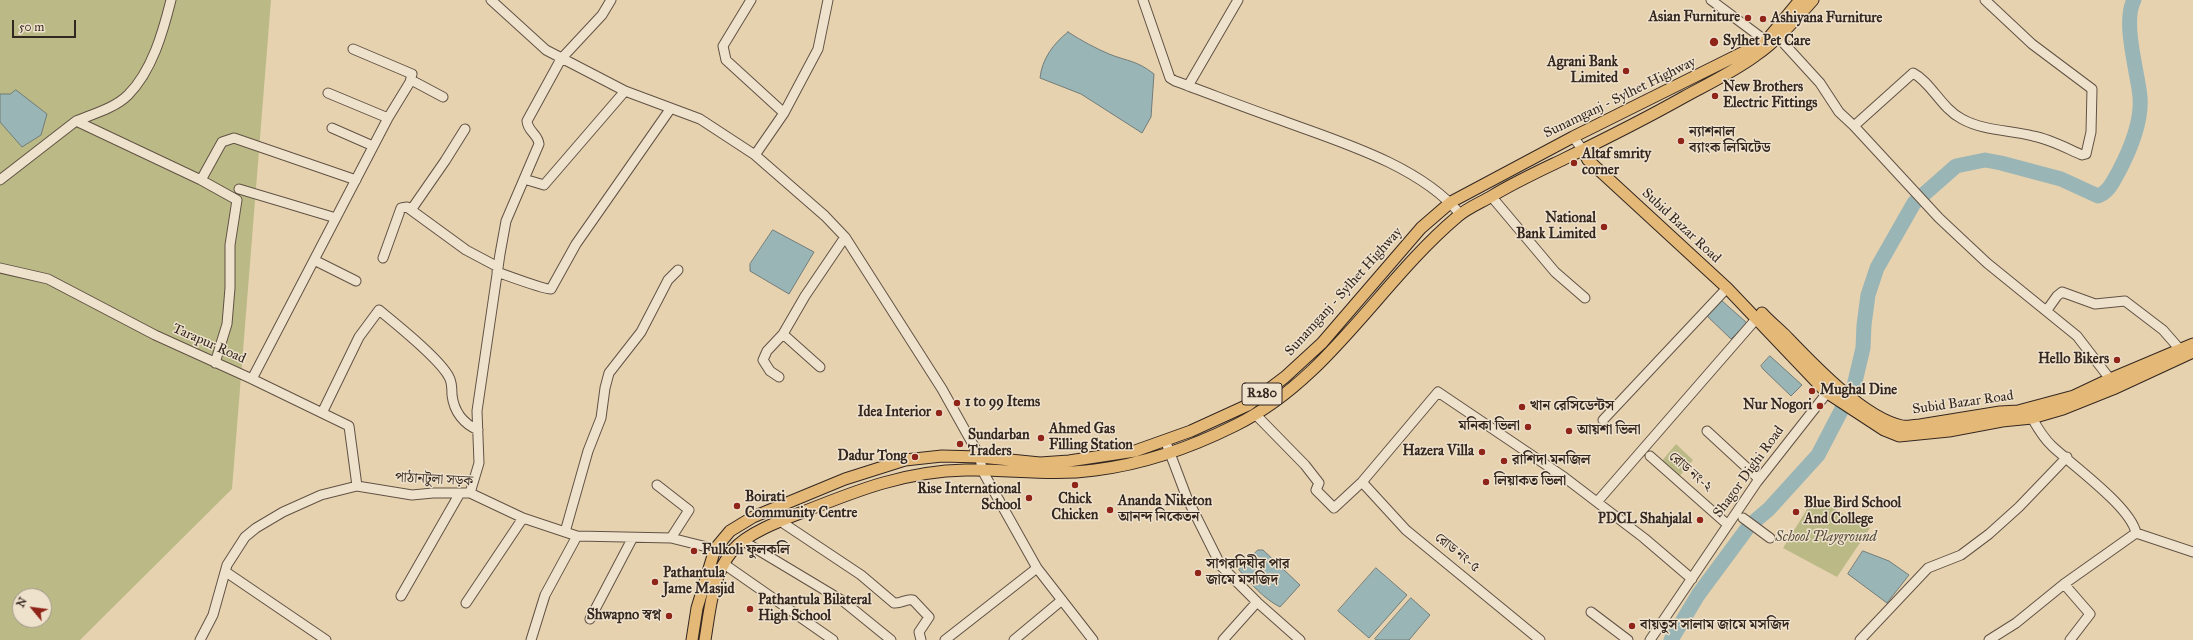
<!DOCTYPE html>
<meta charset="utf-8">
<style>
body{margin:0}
#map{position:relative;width:2193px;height:640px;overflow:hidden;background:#e7d2b0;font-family:"IM FELL Great Primer",serif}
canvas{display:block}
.north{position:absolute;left:12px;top:588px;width:40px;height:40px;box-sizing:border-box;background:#efe2cc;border:1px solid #a49787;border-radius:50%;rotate:299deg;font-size:11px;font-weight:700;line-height:16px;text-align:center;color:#342720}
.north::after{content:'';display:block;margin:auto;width:14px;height:18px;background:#8f2418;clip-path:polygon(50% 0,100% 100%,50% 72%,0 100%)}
.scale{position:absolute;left:12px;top:20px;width:64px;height:18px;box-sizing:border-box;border:2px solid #342720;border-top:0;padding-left:5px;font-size:12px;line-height:14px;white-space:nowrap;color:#342720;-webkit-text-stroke:3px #efe2cc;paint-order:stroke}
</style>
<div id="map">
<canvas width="2193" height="640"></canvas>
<div class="north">N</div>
<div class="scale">50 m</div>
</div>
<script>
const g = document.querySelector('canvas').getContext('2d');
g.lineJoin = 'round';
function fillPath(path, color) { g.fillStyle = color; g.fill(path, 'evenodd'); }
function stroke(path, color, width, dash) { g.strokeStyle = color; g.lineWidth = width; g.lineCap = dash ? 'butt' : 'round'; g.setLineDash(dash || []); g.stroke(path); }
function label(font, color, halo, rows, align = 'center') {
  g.font = font + ' "IM FELL Great Primer","Noto Serif Bengali",serif'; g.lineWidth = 3; g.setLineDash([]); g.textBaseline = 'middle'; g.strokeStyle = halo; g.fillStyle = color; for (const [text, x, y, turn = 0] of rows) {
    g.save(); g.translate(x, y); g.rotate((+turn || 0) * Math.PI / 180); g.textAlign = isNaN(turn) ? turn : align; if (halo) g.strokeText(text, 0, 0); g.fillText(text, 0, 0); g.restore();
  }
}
fillPath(new Path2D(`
 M 0,0 L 271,0 L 232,489 L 80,640 L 0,640 ZM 20,596 L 44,596 L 44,620 L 20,620 Z
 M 1676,444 L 1693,460 L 1678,478 L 1661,462 Z
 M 1814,498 L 1870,528 L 1837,577 L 1783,548 Z`), '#bbba87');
const water = new Path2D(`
 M 1068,32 C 1082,41 1095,48 1109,54 C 1129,62 1136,60 1154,74 L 1151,117 L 1142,133 L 1081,94 L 1040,78 C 1042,59 1053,44 1068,32 Z
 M 16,90 L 47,114 L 41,135 L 22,147 L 0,122 L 0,94 L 10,94 Z
 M 773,230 L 814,252 L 789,294 L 750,271 L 750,264 Z
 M 1721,300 L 1747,323 L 1731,339 L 1706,315 Z
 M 1770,356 L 1802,385 L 1791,396 L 1763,369 L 1761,366 Z
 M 1258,550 L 1263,550 L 1300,585 L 1280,607 C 1263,598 1251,584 1239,570 Z
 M 1863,551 L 1889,561 L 1909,575 L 1887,603 L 1848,574 Z
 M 1376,568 L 1407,595 L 1369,638 L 1338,611 Z
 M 1411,598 L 1430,615 L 1409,640 L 1377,640 L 1375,639 Z`);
fillPath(water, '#9ab5b5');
stroke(water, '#717c79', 1);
stroke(new Path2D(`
 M 1854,386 L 1863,348 L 1864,325 L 1868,295 L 1877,268 L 1914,203 L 1956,166 L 1985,160 L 2001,163 L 2061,179 L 2098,196 C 2109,192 2113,181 2119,171 C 2130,150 2142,121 2140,97 C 2138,73 2122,22 2134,0
 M 1671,640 L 1698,595 L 1749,526 L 1769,509 L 1818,455 L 1842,409`), '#9ab5b5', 15);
const minor = new Path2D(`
 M 491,0 L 546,50 L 625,91 L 700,119 L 755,155 L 825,216 L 845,237 L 942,389 L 980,457 L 982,470 L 1037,568 L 1093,640
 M 751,0 L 723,46 L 726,60 L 784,113
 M 1143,0 L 1170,78 L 1175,81 C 1208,93 1241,106 1275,118 C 1334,140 1419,164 1460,214
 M 1711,0 L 1766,41
 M 1778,37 L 1820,83 L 1839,112 L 1854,126 L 1939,218 L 1987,263 L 2077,336 L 2110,379
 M 353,49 L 412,74 L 410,82
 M 1188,86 L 1238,0
 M 328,93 L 388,118
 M 76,121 C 93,114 115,108 128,95 C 152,71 163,32 171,0
 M 1854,126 L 1913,73 C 1931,82 1941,108 1962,119 C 1984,131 2010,130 2033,136 C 2050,139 2066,148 2082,155 L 2086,154 L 2091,132 L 2092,89 L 2032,44 L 1985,0
 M 332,128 L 373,146
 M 1573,137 L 1583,150
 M 755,155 L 784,113 L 818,49 L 828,0
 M 524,179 L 544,185 L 625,91
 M 0,180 L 76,121 L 201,180 L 237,200 L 230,245 L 230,288 L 227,324 L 215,363
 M 201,180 L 222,142 L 234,138 L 356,180
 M 239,189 L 336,218
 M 1491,196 L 1555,272 L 1585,298
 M 411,210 L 445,161 L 465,129
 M 383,258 L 401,208 L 407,207 L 466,250 L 498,267
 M 314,260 L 356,281
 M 0,268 L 48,279 L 155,335 L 252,379 L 349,426 L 357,486
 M 497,272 C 506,275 545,290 551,289 L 576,244 L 671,108
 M 2047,310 L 2057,296 L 2062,292 L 2095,304 L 2125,301 L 2163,330 L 2184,354
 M 820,367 L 783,334 L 805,296 L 845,237
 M 779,377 L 770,371 L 763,360 L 767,351 L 783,334
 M 252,379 L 388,118 L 410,82 L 413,81 L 443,97
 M 322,413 L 359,337 L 379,310 C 396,324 440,359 449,377 C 452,382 452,390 452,395 C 454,412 464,424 478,430
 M 2029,413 C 2036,425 2042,437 2052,446 C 2072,465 2131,507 2136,533
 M 1256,415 L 1305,465 L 1319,483 L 1316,490 L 1334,508 L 1362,482 L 1438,392 L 1564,477 L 1644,538 L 1692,579
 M 1603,420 L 1727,288
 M 1707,431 L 1759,479
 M 1165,440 L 1187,498 L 1221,566 L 1257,602 L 1300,640
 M 1650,456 L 1728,525
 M 1362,482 L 1406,530 L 1540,640
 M 657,485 L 689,510 L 671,538
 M 470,493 L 479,463 L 477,411 L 500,254 L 506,221 L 539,144 C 538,134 528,132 527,121 L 561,59 L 602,15 L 611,0
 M 1597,502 L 1757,318
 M 1743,518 L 1770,538
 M 780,521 L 861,575 L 894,603 C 901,604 907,598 913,600 L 929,617 L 919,632 L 921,640
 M 565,532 L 588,451 L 601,418 L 605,388 L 609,373 L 641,332 L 668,280 L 678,270
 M 2136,533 L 2193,552
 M 743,541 L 843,601 L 891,640
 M 724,564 L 833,640
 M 226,572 L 326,640
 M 2064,584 L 2090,614 L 2070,640
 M 401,596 L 460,493
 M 466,603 L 523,518
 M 1591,612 L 1628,640
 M 590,619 L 632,539
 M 200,640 L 213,615 L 227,565 L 245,537 L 256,528 L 283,512 L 321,495 L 357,486 L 412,495 L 433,493 L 470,493 L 523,518 L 577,536 L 671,538 L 715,549 L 732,551
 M 531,640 L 545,595 L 577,536
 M 945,640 L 1037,568
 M 1014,640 L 1062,600
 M 1223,640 L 1257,602
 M 1650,640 L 1757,482 L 1834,384
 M 1860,640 L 1928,568 L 1961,555 L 1989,534 L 2019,507 L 2067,457
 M 1989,640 L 2016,623 L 2064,584 L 2136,533`);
const major = new Path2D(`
 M 1583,150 L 1588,160 L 1727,288 L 1826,392 L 1884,430 L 1899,436 L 1949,431 L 2002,421 L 2032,418 L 2063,409 L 2113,389 L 2193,352
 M 1762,313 C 1769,321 1777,327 1784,334 C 1811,362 1863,418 1902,426 C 1907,427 1914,425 1920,425 L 2000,412 L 2018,411 L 2074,396 L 2110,379 L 2193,344
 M 692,640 L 697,608 L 715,549 L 730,531 L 753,517 L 845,479 L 905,460 L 942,456 L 980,457 L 1040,463 L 1069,461 L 1135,451 L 1191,431 L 1248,405 L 1285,377 L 1322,343 L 1421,228 L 1451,202 L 1573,137 L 1766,41 L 1800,0
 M 705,640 C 710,610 712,575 733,550 C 747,533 782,520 803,512 C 858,490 906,471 966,470 C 1009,469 1052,476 1095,470 C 1144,464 1192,447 1236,425 C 1328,380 1380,282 1457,217 C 1467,208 1480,203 1492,196 C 1515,182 1539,171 1564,159 C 1605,139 1645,119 1684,97 C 1708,84 1733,72 1755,56 C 1777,41 1795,20 1813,0`);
stroke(minor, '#615244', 11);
stroke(major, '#342720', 13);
stroke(minor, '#efe2cc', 9);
stroke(major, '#e4b978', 11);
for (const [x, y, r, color] of [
 [1748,18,4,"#8f2418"],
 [1763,19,4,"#8f2418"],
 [1714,42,5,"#8f2418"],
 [1626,71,4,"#8f2418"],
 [1715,96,4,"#8f2418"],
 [1681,141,4,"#8f2418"],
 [1574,163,4,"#8f2418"],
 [1604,227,4,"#8f2418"],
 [2117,360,4,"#8f2418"],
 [1812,391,4,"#8f2418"],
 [957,403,4,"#8f2418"],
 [1820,406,4,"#8f2418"],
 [1522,407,4,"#8f2418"],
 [939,413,4,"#8f2418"],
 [1528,427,4,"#8f2418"],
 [1569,431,4,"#8f2418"],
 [1041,438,4,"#8f2418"],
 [960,444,4,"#8f2418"],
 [1482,452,4,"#8f2418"],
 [915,457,4,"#8f2418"],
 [1504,461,4,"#8f2418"],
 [1486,482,4,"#8f2418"],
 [1075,485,4,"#8f2418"],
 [1029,498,4,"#8f2418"],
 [737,506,4,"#8f2418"],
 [1110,510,4,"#8f2418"],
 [1796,512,4,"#8f2418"],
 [1700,520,4,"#8f2418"],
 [694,551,4,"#8f2418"],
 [1198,573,4,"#8f2418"],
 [655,582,4,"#8f2418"],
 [750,609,4,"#8f2418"],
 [669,616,4,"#8f2418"],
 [1632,626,4,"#8f2418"]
]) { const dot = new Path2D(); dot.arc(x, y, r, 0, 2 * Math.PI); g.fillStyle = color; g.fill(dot); stroke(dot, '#efe2cc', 1.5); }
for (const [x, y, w] of [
 [1262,394,40]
]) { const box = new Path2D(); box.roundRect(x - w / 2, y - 11, w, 22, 3); g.fillStyle = '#efe2cc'; g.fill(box); stroke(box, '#342720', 1); }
label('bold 13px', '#342720', null, [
 ["R280",1262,394]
]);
label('bold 14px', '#342720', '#efe2cc', [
 ["Asian Furniture",1740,18,"right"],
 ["Ashiyana Furniture",1771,19],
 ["Sylhet Pet Care",1723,42],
 ["Agrani Bank",1618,63,"right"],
 ["Limited",1618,79,"right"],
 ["New Brothers",1723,88],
 ["Electric Fittings",1723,104],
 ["ন্যাশনাল",1689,133],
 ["ব্যাংক লিমিটেড",1689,149],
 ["Altaf smrity",1582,155],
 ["corner",1582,171],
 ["National",1596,219,"right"],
 ["Bank Limited",1596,235,"right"],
 ["Hello Bikers",2109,360,"right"],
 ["Mughal Dine",1820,391],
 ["1 to 99 Items",965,403],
 ["Nur Nogori",1812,406,"right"],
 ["খান রেসিডেন্টস",1530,407],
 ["Idea Interior",931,413,"right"],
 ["মনিকা ভিলা",1520,427,"right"],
 ["Ahmed Gas",1049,430],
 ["Filling Station",1049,446],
 ["আয়শা ভিলা",1577,431],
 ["Sundarban",968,436],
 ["Traders",968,452],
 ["Hazera Villa",1474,452,"right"],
 ["Dadur Tong",907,457,"right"],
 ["রাশিদা মনজিল",1512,461],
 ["লিয়াকত ভিলা",1494,482],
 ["Rise International",1021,490,"right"],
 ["School",1021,506,"right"],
 ["Boirati",745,498],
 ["Community Centre",745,514],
 ["Chick",1075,500,"center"],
 ["Chicken",1075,516,"center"],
 ["Ananda Niketon",1118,502],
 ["আনন্দ নিকেতন",1118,518],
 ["Blue Bird School",1804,504],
 ["And College",1804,520],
 ["PDCL Shahjalal",1692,520,"right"],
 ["Fulkoli ফুলকলি",702,551],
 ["সাগরদিঘীর পার",1206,565],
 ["জামে মসজিদ",1206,581],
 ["Pathantula",663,574],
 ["Jame Masjid",663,590],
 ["Pathantula Bilateral",758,601],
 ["High School",758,617],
 ["Shwapno স্বপ্ন",661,616,"right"],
 ["বায়তুস সালাম জামে মসজিদ",1640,626]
], 'left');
label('14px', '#342720', '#efe2cc', [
 ["Sunamganj - Sylhet Highway",1620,98,-26],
 ["Subid Bazar Road",1681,226,43],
 ["Sunamganj - Sylhet Highway",1344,292,-48],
 ["Tarapur Road",209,344,24],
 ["Subid Bazar Road",1963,403,-8],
 ["রোড নং-২",1690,472,41],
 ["Shagor Dighi Road",1749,472,-54],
 ["পাঠানটুলা সড়ক",434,480,3],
 ["রোড নং-৫",1457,553,39]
]);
label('italic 14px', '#564c3a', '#efe2cc', [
 ["School Playground",1826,538]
]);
</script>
